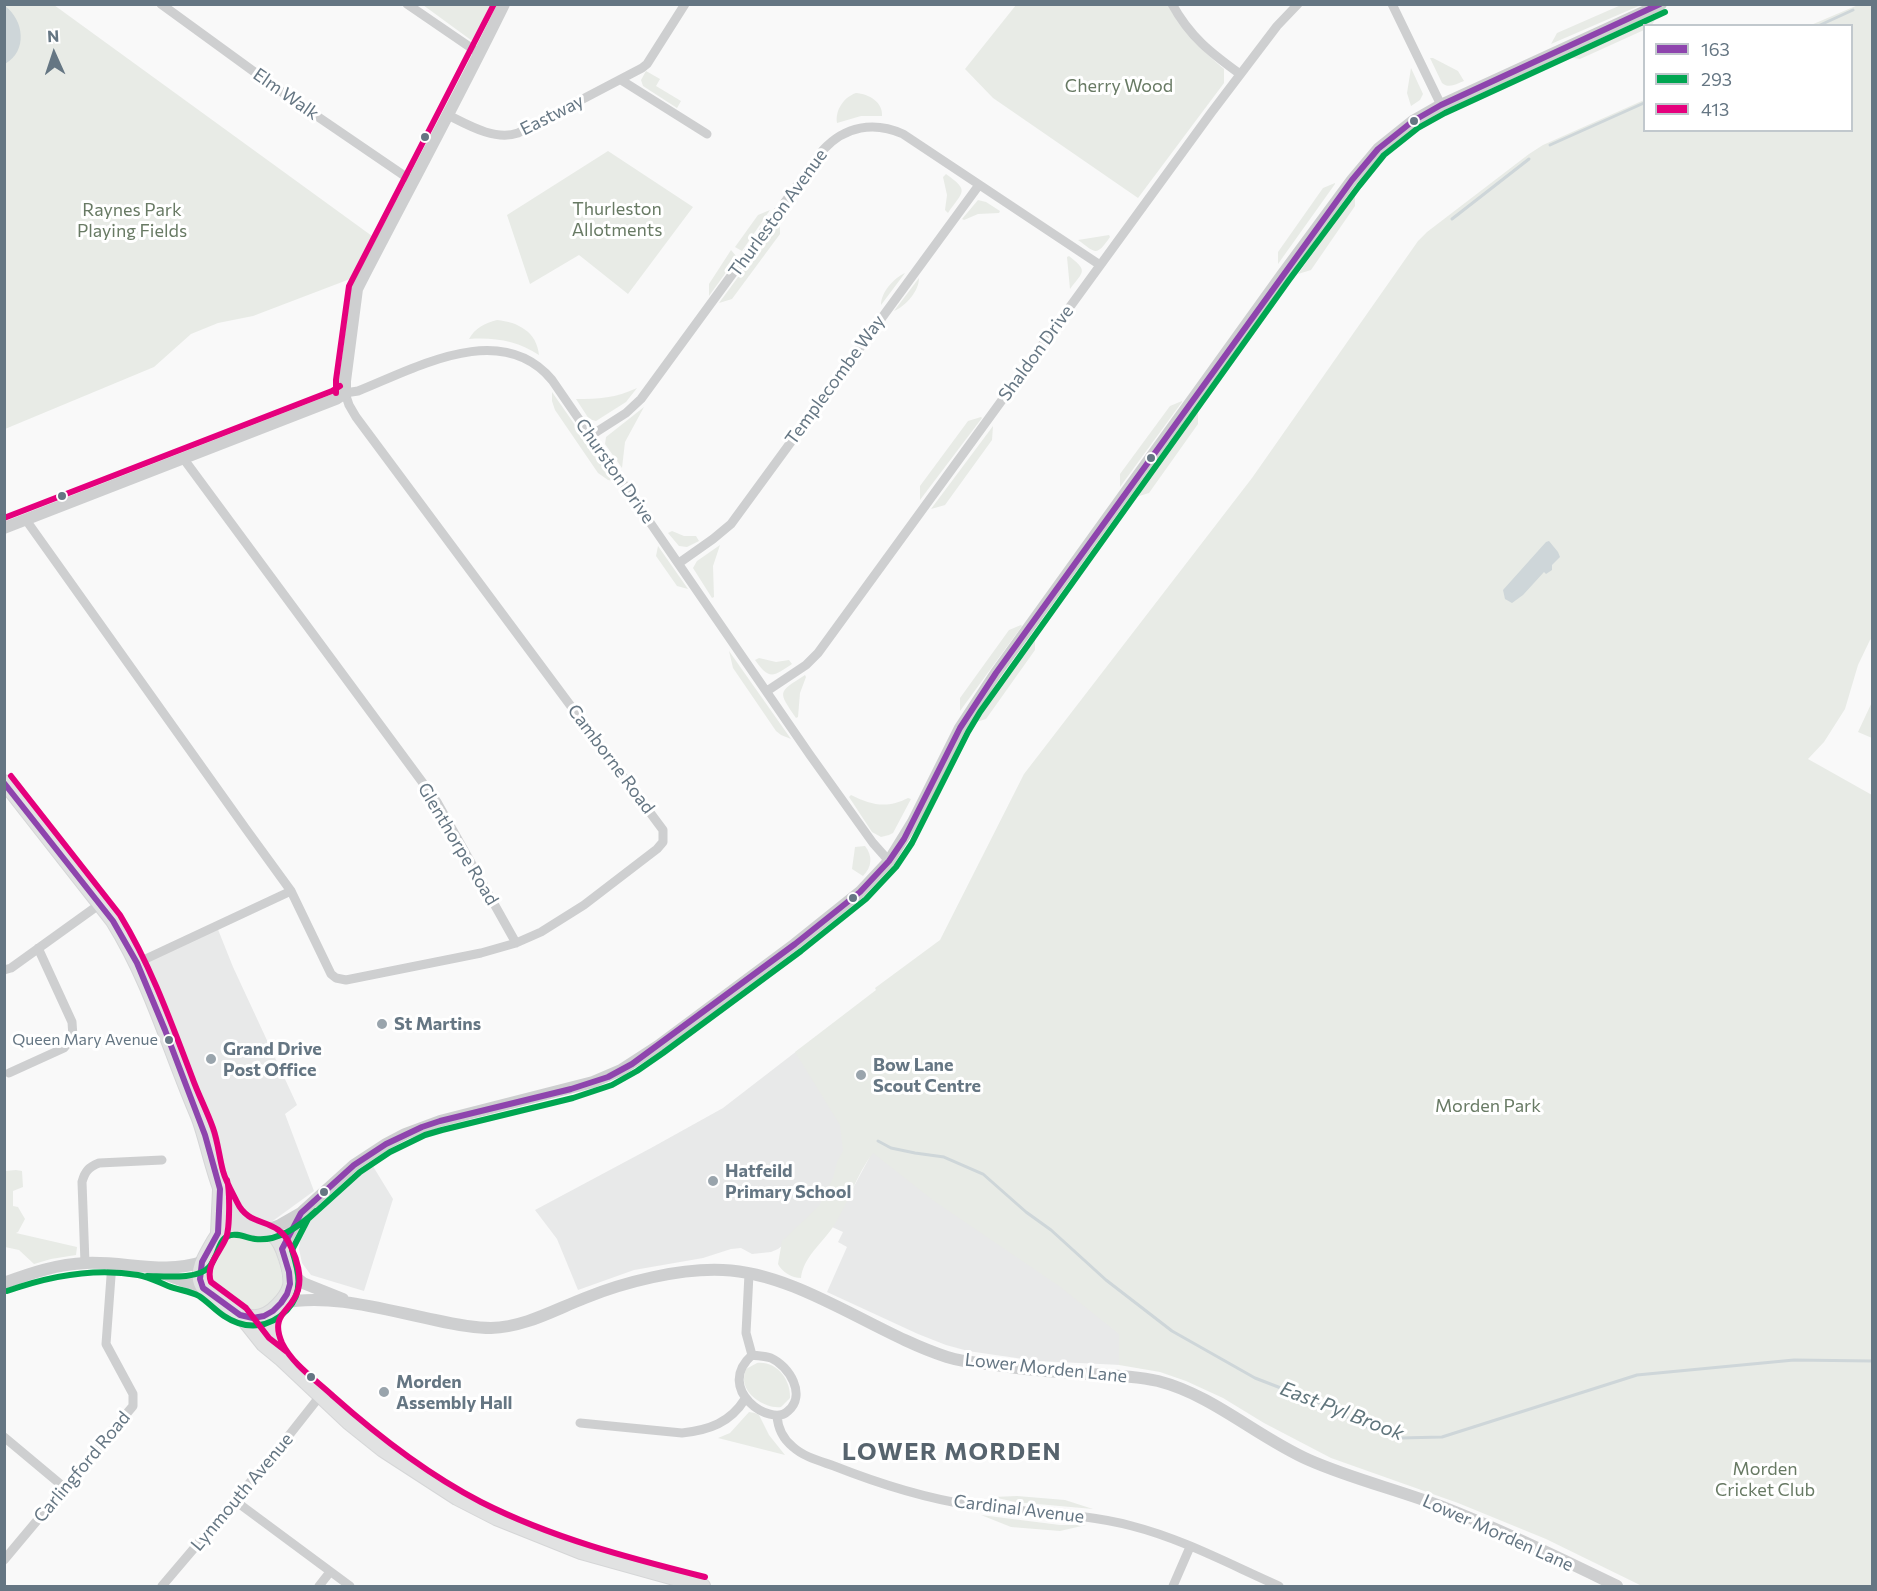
<!DOCTYPE html>
<style>
body{margin:0}
#map{position:relative;width:1877px;height:1591px;overflow:hidden;background:#f9f9f9;font-family:Commissioner,sans-serif}
canvas{display:block}
.frame{position:absolute;inset:0;border:6px solid #657683;pointer-events:none}
.legend{position:absolute;left:1643px;top:24px;width:210px;height:108px;box-sizing:border-box;background:#fff;border:2px solid #c1c8cd;margin:0;padding:8px 10px;list-style:none;font-size:18px;color:#657683}
.legend li{display:flex;align-items:center;gap:12px;height:30px}
.legend b{width:30px;border:2px solid #c1c8cd}
.north{position:absolute;left:24px;top:24px;width:60px;height:60px;-webkit-text-stroke:4px #fff;paint-order:stroke;rotate:357deg;font-size:16px;font-weight:700;line-height:24px;text-align:center;color:#657683}
.north::after{content:'';display:block;margin:auto;width:21px;height:27px;background:#657683;clip-path:polygon(50% 0,100% 100%,50% 72%,0 100%)}
</style>
<div id="map">
<canvas width="1877" height="1591"></canvas>
<div class="frame"></div>
<ul class="legend">
<li><b style="height:8px;background:#8e44ad"></b>163</li>
<li><b style="height:8px;background:#00a651"></b>293</li>
<li><b style="height:8px;background:#e5007d"></b>413</li>
</ul>
<div class="north">N</div>
</div>
<script>
const g = document.querySelector('canvas').getContext('2d');
g.lineJoin = 'round';
function fillPath(path, color) { g.fillStyle = color; g.fill(path, 'evenodd'); }
function stroke(path, color, width, dash) { g.strokeStyle = color; g.lineWidth = width; g.lineCap = dash ? 'butt' : 'round'; g.setLineDash(dash || []); g.stroke(path); }
function label(font, color, halo, rows, align = 'center') {
  g.font = font + ' Commissioner,sans-serif'; g.lineWidth = 6; g.setLineDash([]); g.textBaseline = 'middle'; g.strokeStyle = halo; g.fillStyle = color; for (const [text, x, y, turn = 0] of rows) {
    g.save(); g.translate(x, y); g.rotate((+turn || 0) * Math.PI / 180); g.textAlign = isNaN(turn) ? turn : align; if (halo) g.strokeText(text, 0, 0); g.fillText(text, 0, 0); g.restore();
  }
}
fillPath(new Path2D(`
 M 217,927 L 233,967 L 297,1105 L 285,1114 L 314,1191 L 270,1223 L 249,1220 L 238,1210 L 228,1186 L 209,1121 L 195,1090 L 168,1014 L 144,961 Z
 M 802,1047 L 860,1132 L 818,1214 L 795,1236 L 778,1249 L 771,1252 L 752,1254 L 741,1248 L 731,1249 L 703,1258 L 634,1270 L 578,1290 L 557,1239 L 535,1210 L 651,1148 L 723,1108 Z
 M 873,1151 L 1060,1285 L 1120,1334 L 1121,1365 L 1037,1361 L 968,1351 L 946,1345 L 918,1334 L 827,1292 L 847,1247 L 838,1242 L 843,1232 L 832,1227 Z
 M 371,1163 L 393,1199 L 364,1291 L 311,1275 L 302,1263 L 299,1249 L 300,1240 L 312,1218 L 323,1204 L 347,1180 Z`), '#e8e9e9');
fillPath(new Path2D(`
 M 1167,4 C 1182,30 1201,50 1224,69 L 1224,83 L 1138,198 L 993,98 L 965,69 L 1016,5 Z
 M 5,5 L 54,5 L 372,236 L 350,279 L 253,316 L 218,323 L 191,334 L 154,367 L 5,429 Z
 M 423,5 L 493,5 L 475,43 Z
 M 1621,5 L 1641,5 L 1551,44 L 1557,33 Z
 M 1858,5 L 1872,5 L 1872,639 L 1870,640 L 1858,665 L 1845,709 L 1824,742 L 1808,759 L 1872,795 L 1872,1586 L 1642,1586 L 1546,1539 L 1458,1503 L 1331,1458 L 1264,1423 L 1223,1398 L 1186,1381 L 1160,1372 L 1119,1365 L 1119,1334 L 1059,1286 L 934,1201 L 873,1153 C 856,1175 848,1204 833,1227 C 822,1243 803,1258 801,1278 C 792,1278 782,1272 778,1264 L 782,1241 L 819,1206 L 833,1178 L 837,1162 L 843,1151 L 840,1125 L 795,1052 L 876,990 L 875,988 L 940,940 L 1024,774 L 1252,478 L 1418,241 L 1427,232 L 1529,154 L 1543,145 L 1644,100 L 1644,130 L 1852,130 L 1852,26 L 1811,25 Z
 M 1657,16 L 1652,25 L 1644,26 L 1644,30 L 1580,59 L 1567,57 Z
 M 1430,58 L 1433,58 L 1458,71 L 1464,81 C 1456,84 1449,89 1442,83 Z
 M 1411,68 L 1423,94 L 1420,100 L 1411,106 L 1407,93 Z
 M 646,71 L 660,79 L 656,86 L 681,101 L 677,108 L 643,86 L 641,80 Z
 M 856,93 C 869,94 883,102 882,116 L 861,116 L 837,123 C 835,110 844,97 856,93 Z
 M 608,151 L 693,207 L 628,294 L 579,255 L 530,284 L 507,215 Z
 M 946,174 C 970,191 963,191 948,213 L 945,210 L 947,195 L 943,177 Z
 M 1335,183 L 1335,184 L 1278,264 L 1278,252 L 1323,188 Z
 M 1355,194 L 1355,206 L 1311,270 L 1298,274 Z
 M 978,200 L 986,202 L 1000,211 L 999,213 L 978,214 L 964,220 L 962,219 Z
 M 770,210 L 742,251 L 735,247 L 758,215 Z
 M 780,220 L 780,234 L 732,299 L 719,303 Z
 M 1109,235 L 1110,237 C 1096,257 1096,253 1078,240 Z
 M 731,250 L 737,257 L 709,296 L 709,284 Z
 M 1069,256 C 1088,271 1084,271 1070,289 L 1067,257 Z
 M 905,273 L 881,305 C 881,292 894,278 905,273 Z
 M 919,278 C 919,291 906,306 894,311 Z
 M 497,320 C 518,322 537,332 539,355 C 518,341 494,337 469,339 C 475,328 485,323 497,320 Z
 M 637,388 L 626,402 L 596,421 L 589,419 L 576,399 C 598,399 616,398 637,388 Z
 M 552,392 L 614,481 L 608,480 L 598,473 L 555,410 L 552,401 Z
 M 1182,401 L 1182,402 L 1120,487 L 1120,474 L 1170,406 Z
 M 644,407 L 625,442 L 622,468 L 605,444 L 606,437 Z
 M 1198,411 L 1198,424 L 1149,493 L 1136,497 Z
 M 981,417 L 982,418 L 920,500 L 920,486 L 968,421 Z
 M 993,426 L 992,440 L 945,505 L 931,509 Z
 M 672,531 L 684,536 L 696,536 L 699,541 L 687,547 L 679,546 L 668,533 Z
 M 720,545 L 713,566 L 714,597 L 712,598 L 693,568 L 697,561 Z
 M 658,546 L 688,589 L 677,586 L 656,556 Z
 M 1021,625 L 1022,626 L 960,711 L 960,698 L 1009,630 Z
 M 1035,638 L 1035,650 L 986,719 L 973,723 Z
 M 729,651 L 791,739 L 781,735 L 776,731 L 733,668 Z
 M 759,658 L 776,662 L 789,660 L 792,664 C 773,677 769,680 755,660 Z
 M 805,675 L 806,677 L 800,693 L 798,717 L 796,718 C 778,691 777,693 805,675 Z
 M 1872,702 L 1872,738 L 1858,732 Z
 M 851,795 C 871,805 887,809 908,798 L 911,799 L 893,833 L 889,835 L 881,837 L 872,832 L 849,797 Z
 M 865,846 C 873,856 872,867 863,876 L 852,869 L 855,847 Z
 M 16,1170 L 22,1171 L 23,1187 L 13,1191 L 13,1206 L 18,1207 L 25,1219 L 18,1232 L 16,1233 L 77,1247 L 76,1255 L 51,1259 L 34,1264 L 19,1250 L 5,1247 L 5,1171 Z
 M 234,1234 L 265,1239 C 269,1241 270,1240 273,1245 C 278,1254 284,1281 283,1291 L 270,1303 L 260,1310 L 246,1310 L 208,1279 L 208,1269 L 224,1238 Z
 M 757,1363 C 777,1361 791,1380 790,1398 L 781,1407 C 767,1409 744,1396 744,1379 C 744,1376 745,1373 746,1369 Z
 M 749,1412 L 755,1413 L 759,1415 L 769,1435 L 785,1455 L 718,1438 L 730,1433 Z
 M 1017,1496 L 1065,1500 L 1093,1509 L 1015,1502 L 993,1497 Z
 M 981,1515 L 1060,1525 L 1086,1525 L 1060,1531 L 1011,1527 Z`), '#e8ebe6');
fillPath(new Path2D(`
 M 5,6 C 24,20 28,51 5,64 Z
 M 1549,541 L 1558,552 L 1560,557 L 1552,565 L 1552,570 L 1546,574 L 1544,572 L 1523,595 L 1512,603 L 1505,599 L 1503,590 L 1546,542 Z`), '#ced6d9');
stroke(new Path2D(`
 M 1818,26 L 1853,10
 M 1550,145 L 1644,103
 M 1452,219 L 1529,159
 M 878,1141 L 891,1148 L 915,1153 L 944,1157 L 983,1174 L 1026,1212 L 1051,1230 L 1106,1280 L 1172,1331 L 1255,1378 L 1317,1402 L 1367,1427 L 1401,1438 L 1442,1437 L 1637,1375 L 1794,1360 L 1872,1361`), '#ced6d9', 3);
const secondary = new Path2D(`
 M 4,782 L 113,921 C 151,982 170,1051 198,1116 C 211,1149 217,1206 245,1226
 M 233,1226 C 245,1226 262,1228 273,1235 C 283,1242 292,1274 290,1286 C 288,1293 283,1300 278,1305 C 257,1328 239,1314 218,1300 C 211,1295 202,1290 200,1280 C 198,1268 205,1257 211,1246 C 217,1235 220,1230 233,1226 Z
 M 218,1233 L 220,1190
 M 273,1311 L 270,1336 L 279,1356
 M 240,1315 L 263,1344 L 280,1358 L 348,1422 L 383,1450 L 457,1498 L 496,1518 L 581,1552 L 703,1586`);
stroke(secondary, '#d5d6d7', 16);
stroke(new Path2D(`
 M 161,4 L 286,95 L 412,181
 M 407,4 L 480,54
 M 1172,4 C 1190,37 1211,53 1240,74
 M 1392,4 L 1441,105
 M 621,80 L 707,134
 M 448,115 C 468,125 495,141 518,133 L 642,68 L 647,64 L 685,4
 M 590,436 L 626,413 L 641,399 L 823,150 C 845,126 874,121 903,134 L 1100,265
 M 183,458 L 437,802 L 516,943
 M 26,520 L 246,829 L 291,891 L 331,974 L 336,978 L 346,980 L 481,953 L 516,943 L 541,932 L 584,905 L 657,849 L 663,842 L 663,830 L 356,417 L 349,405 L 345,393 L 358,391 C 416,368 501,319 552,380 L 810,755 L 873,843 L 889,861
 M 679,563 L 713,539 L 731,524 L 979,185
 M 767,691 L 806,665 L 818,653 L 1211,113 L 1277,26 L 1298,4
 M 137,963 L 291,891
 M 4,970 L 11,968 L 100,904
 M 9,1073 L 64,1048 L 73,1037 L 72,1022 L 38,948
 M 85,1263 L 82,1182 C 85,1171 89,1167 99,1163 L 162,1160
 M 749,1274 L 746,1333 L 752,1355
 M 752,1355 C 758,1356 765,1356 771,1358 C 789,1366 807,1395 788,1411 C 771,1428 714,1389 752,1355 Z
 M 777,1416 C 778,1429 783,1439 793,1447 C 804,1457 820,1461 834,1466 C 877,1483 924,1498 970,1505 C 1023,1513 1079,1512 1132,1526 C 1183,1539 1231,1565 1279,1586
 M 580,1423 L 682,1433 C 709,1430 730,1423 745,1399
 M 4,1437 L 65,1488
 M 234,1500 L 350,1586
 M 4,1560 L 133,1406 L 133,1394 L 106,1344 L 112,1263
 M 162,1586 L 275,1453 L 320,1396
 M 319,1586 L 330,1572
 M 1173,1586 L 1190,1547`), '#cecfd0', 9);
stroke(new Path2D(`
 M 4,528 L 336,399 L 345,393 L 345,381 L 357,289 L 360,283 C 408,190 458,98 504,4
 M 264,1231 L 280,1225 L 301,1213 L 354,1165 L 386,1144 L 405,1134 L 440,1121 L 593,1082 L 621,1070 L 658,1046 L 795,944 L 860,892 L 889,861 L 913,822 L 960,728 L 996,673 L 1282,275 L 1352,180 L 1378,149 L 1413,121 L 1441,105 L 1661,4
 M 282,1249 L 301,1213
 M 151,1269 L 203,1288
 M 289,1272 L 303,1283 L 343,1299
 M 4,1283 C 31,1273 58,1264 86,1263 C 124,1261 165,1275 202,1262
 M 281,1303 C 332,1293 385,1310 435,1320 C 453,1324 472,1328 491,1328 C 525,1327 554,1310 585,1298 C 624,1282 680,1268 723,1270 C 799,1273 875,1334 947,1357 C 963,1362 979,1363 996,1365 C 1026,1370 1057,1372 1088,1374 C 1111,1375 1135,1376 1158,1381 C 1213,1395 1257,1437 1309,1460 C 1352,1479 1399,1490 1443,1507 C 1502,1530 1560,1558 1617,1586`), '#cecfd0', 12);
stroke(secondary, '#e1e2e2', 14);
stroke(new Path2D(`
 M 4,783 L 113,921 L 137,963 L 165,1030 L 205,1135 L 220,1189 L 218,1233 L 202,1262 L 200,1279 L 203,1288 L 240,1315 L 253,1318 L 264,1316 L 273,1311 L 281,1303 L 287,1294 L 290,1284 L 289,1272 L 282,1249 L 301,1213 L 354,1165 L 386,1144 L 422,1127 L 440,1121 L 571,1089 L 608,1077 L 632,1064 L 795,944 L 860,892 L 889,861 L 904,839 L 960,728 L 996,673 L 1352,180 L 1378,149 L 1413,121 L 1441,105 L 1660,4`), '#8e44ad', 6);
stroke(new Path2D(`
 M 147,1276 C 162,1276 199,1280 209,1267 C 212,1264 214,1259 216,1255 C 219,1248 221,1239 228,1236 C 236,1232 247,1238 255,1239 C 278,1242 301,1225 316,1211
 M 7,1291 C 49,1276 93,1267 138,1275 C 149,1277 158,1282 168,1286 C 178,1290 190,1291 199,1296 C 208,1302 215,1310 224,1316 C 245,1330 269,1329 287,1310 C 304,1292 299,1272 292,1250 L 308,1219 L 360,1172 L 390,1152 L 425,1135 L 442,1130 L 573,1098 L 612,1085 L 637,1071 L 663,1053 L 801,951 L 866,899 L 896,867 L 912,843 L 968,732 L 980,712 L 1289,280 L 1359,186 L 1384,155 L 1418,128 L 1445,113 L 1665,12`), '#00a651', 6);
stroke(new Path2D(`
 M 336,393 L 336,380 L 349,286 L 494,4
 M 4,518 L 332,391 L 340,386
 M 11,776 L 120,915 C 151,966 171,1022 192,1077 C 198,1094 207,1111 213,1128 C 218,1142 219,1156 223,1171 C 226,1182 232,1192 237,1202 C 250,1230 278,1215 291,1247 C 297,1259 302,1277 298,1290 C 292,1312 269,1313 282,1343 C 293,1365 316,1380 333,1396 C 379,1437 427,1474 481,1502 C 552,1538 629,1558 705,1577
 M 227,1180 C 230,1190 230,1228 226,1238 C 220,1253 205,1265 211,1282 L 246,1308 L 269,1338 L 287,1352`), '#e5007d', 6);
for (const [x, y, r, color] of [
 [1414,121,5,"#657683"],
 [425,137,5,"#657683"],
 [1151,458,5,"#657683"],
 [62,496,5,"#657683"],
 [853,898,5,"#657683"],
 [382,1024,6,"#99a4ac"],
 [169,1040,5,"#657683"],
 [211,1059,6,"#99a4ac"],
 [861,1075,6,"#99a4ac"],
 [713,1181,6,"#99a4ac"],
 [324,1192,5,"#657683"],
 [311,1377,5,"#657683"],
 [384,1392,6,"#99a4ac"]
]) { const dot = new Path2D(); dot.arc(x, y, r, 0, 2 * Math.PI); g.fillStyle = color; g.fill(dot); stroke(dot, '#fff', 2); }
label('16px', '#657683', '#fff', [
 ["Queen Mary Avenue",158,1040]
], 'right');
label('18px', '#687a64', '#fff', [
 ["Cherry Wood",1119,86],
 ["Thurleston",617,209],
 ["Allotments",617,230],
 ["Raynes Park",132,210],
 ["Playing Fields",132,231],
 ["Morden Park",1488,1106],
 ["Morden",1765,1469],
 ["Cricket Club",1765,1490]
]);
label('18px', '#657683', '#fff', [
 ["Elm Walk",286,94,35],
 ["Eastway",552,115,-27],
 ["Thurleston Avenue",778,213,-54],
 ["Shaldon Drive",1036,353,-54],
 ["Templecombe Way",835,380,-54],
 ["Churston Drive",615,471,55],
 ["Camborne Road",611,759,53],
 ["Glenthorpe Road",458,844,59],
 ["Lower Morden Lane",1046,1368,6],
 ["Carlingford Road",82,1467,-50],
 ["Lynmouth Avenue",242,1492,-50],
 ["Cardinal Avenue",1019,1509,7],
 ["Lower Morden Lane",1498,1533,24]
]);
label('bold 18px', '#657683', '#fff', [
 ["St Martins",394,1024],
 ["Grand Drive",223,1049],
 ["Post Office",223,1070],
 ["Bow Lane",873,1065],
 ["Scout Centre",873,1086],
 ["Hatfeild",725,1171],
 ["Primary School",725,1192],
 ["Morden",396,1382],
 ["Assembly Hall",396,1403]
], 'left');
label('italic 20px', '#60757c', '#fff', [
 ["East Pyl Brook",1342,1411,21]
]);
g.letterSpacing = '1.5px';
label('bold 24px', '#57646e', '#fff', [
 ["LOWER MORDEN",952,1452]
]);
g.letterSpacing = '0px';
</script>
